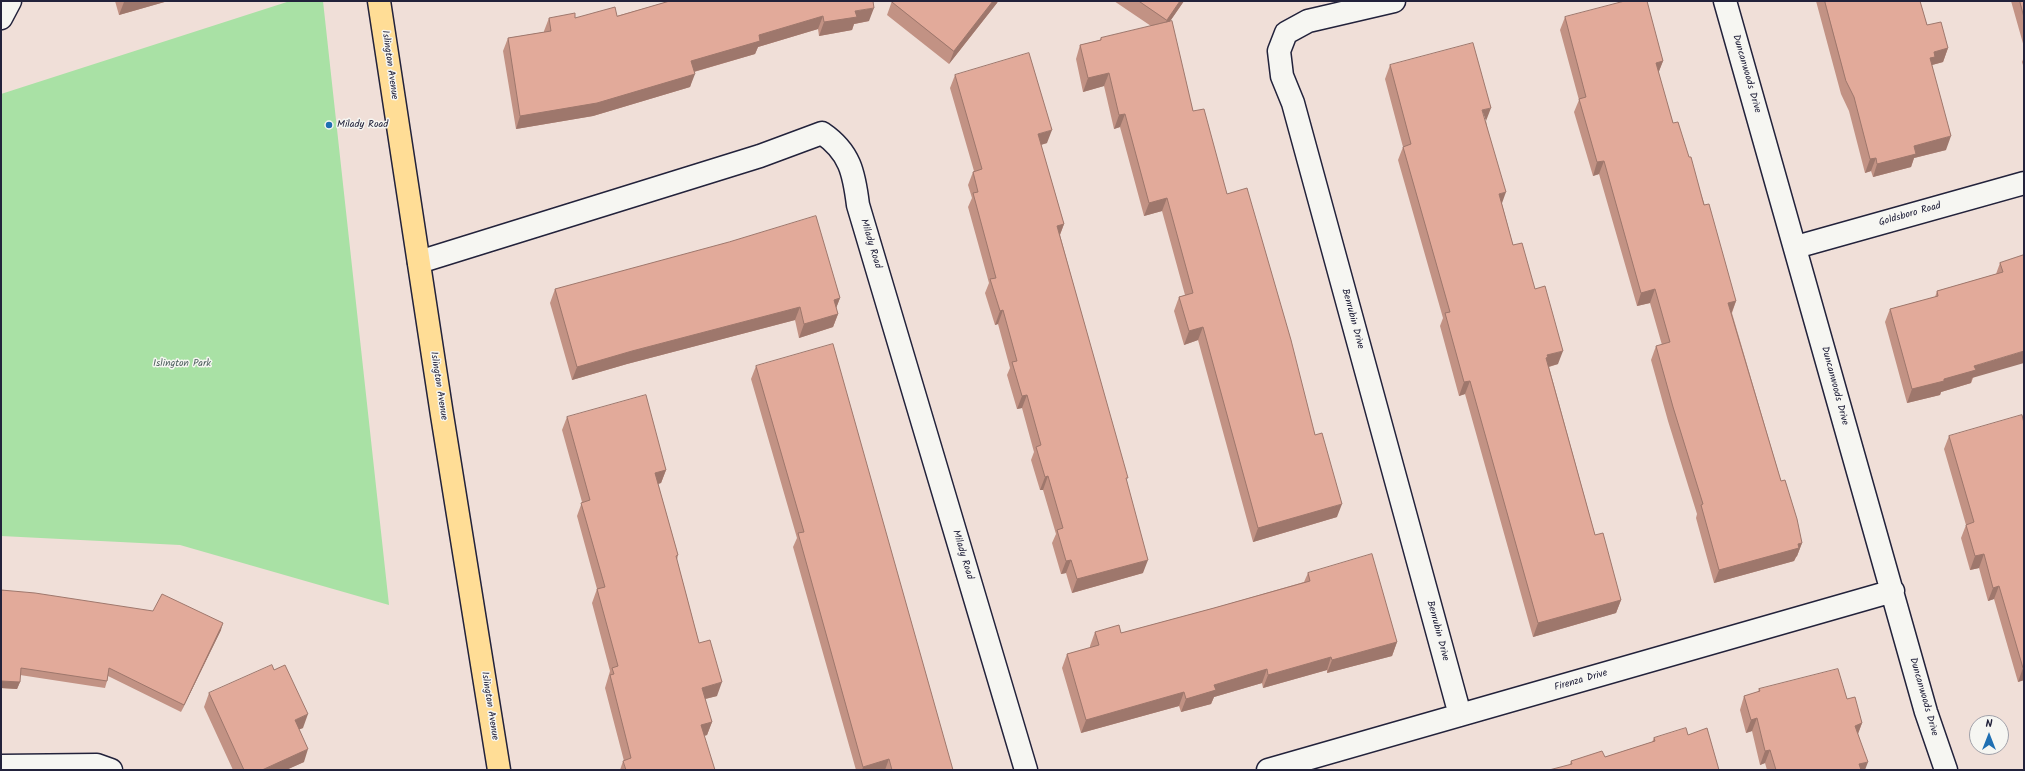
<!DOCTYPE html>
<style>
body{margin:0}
#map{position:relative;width:2025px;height:771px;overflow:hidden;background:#f0dfd8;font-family:Kalam,sans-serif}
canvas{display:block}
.frame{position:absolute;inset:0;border:2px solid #22223b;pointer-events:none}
.north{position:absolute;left:1969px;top:715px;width:40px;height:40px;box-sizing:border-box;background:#f6f6f2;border:1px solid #a1a1a9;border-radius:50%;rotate:0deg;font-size:11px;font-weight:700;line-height:16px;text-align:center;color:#22223b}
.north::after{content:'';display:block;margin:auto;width:14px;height:18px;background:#1f6fb2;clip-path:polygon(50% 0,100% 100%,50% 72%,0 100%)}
</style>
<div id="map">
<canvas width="2025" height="771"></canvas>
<div class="frame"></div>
<div class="north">N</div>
</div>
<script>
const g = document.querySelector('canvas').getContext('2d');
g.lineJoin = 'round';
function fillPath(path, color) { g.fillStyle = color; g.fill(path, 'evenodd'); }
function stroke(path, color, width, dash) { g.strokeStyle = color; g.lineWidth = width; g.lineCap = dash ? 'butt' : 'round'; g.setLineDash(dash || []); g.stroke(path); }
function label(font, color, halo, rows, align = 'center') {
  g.font = font + ' Kalam,sans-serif'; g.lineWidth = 3; g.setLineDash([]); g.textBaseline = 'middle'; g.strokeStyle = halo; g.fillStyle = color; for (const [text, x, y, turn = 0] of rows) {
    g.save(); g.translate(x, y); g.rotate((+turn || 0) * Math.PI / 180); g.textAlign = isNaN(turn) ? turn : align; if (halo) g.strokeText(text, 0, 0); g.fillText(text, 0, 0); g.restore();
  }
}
fillPath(new Path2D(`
 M 290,1 L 323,1 L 389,605 L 180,545 L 1,536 L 1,94 Z`), '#a9e1a5');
const minor = new Path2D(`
 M 1394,1 L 1308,21 L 1286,33 L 1279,51 L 1282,76 L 1293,103 L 1460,715
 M 1725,1 L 1926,712 L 1946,770
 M 1,18 L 10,1
 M 1796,247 L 2024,183
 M 419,262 L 760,156 L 822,133 C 850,152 854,173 858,205 L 1026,770
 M 1,766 L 97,765 L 111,770
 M 1268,770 L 1893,591`);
const major = new Path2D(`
 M 379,1 L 442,415 L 499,770`);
stroke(minor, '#22223b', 25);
stroke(major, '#22223b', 25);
stroke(minor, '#f6f6f2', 22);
stroke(major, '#ffdd96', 22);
fillPath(new Path2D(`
 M 115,1 L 168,1 L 119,15 Z
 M 670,1 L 869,21 L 854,24 L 852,30 L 819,36 L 818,29 L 758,47 L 755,54 L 694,72 L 690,87 L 593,116 L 516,129 L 503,51 L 508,38 L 544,32 L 544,31 L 549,18 L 575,18 L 617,16 Z
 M 892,1 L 998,1 L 997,3 L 949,64 L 887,15 Z
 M 1114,1 L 1184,1 L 1170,21 L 1193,111 L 1227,194 L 1315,435 L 1337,517 L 1253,542 L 1198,340 L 1184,345 L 1174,311 L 1179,297 L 1185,295 L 1162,211 L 1144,216 L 1120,127 L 1114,129 L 1104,86 L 1083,92 L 1076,59 L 1080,45 L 1100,40 L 1101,38 L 1151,26 Z
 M 1816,1 L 1920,1 L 1927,25 L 1948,48 L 1943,62 L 1932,65 L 1946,150 L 1914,158 L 1911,167 L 1873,177 L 1871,171 L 1865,173 L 1849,111 L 1841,94 Z
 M 2011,1 L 2024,1 L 2024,47 Z
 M 1565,17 L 1663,61 L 1658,73 L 1673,123 L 1689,157 L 1736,301 L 1732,313 L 1781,481 L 1802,543 L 1797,556 L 1796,557 L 1794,561 L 1714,583 L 1696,518 L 1697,514 L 1668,421 L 1651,360 L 1656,346 L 1662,345 L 1650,303 L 1637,306 L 1599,174 L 1593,176 L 1574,112 L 1579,100 L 1560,30 Z
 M 2024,57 L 2024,68 L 2022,62 Z
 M 1390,65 L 1486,121 L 1502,204 L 1513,245 L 1535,289 L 1558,364 L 1549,367 L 1595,535 L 1621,600 L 1616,613 L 1533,637 L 1465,394 L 1459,396 L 1440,326 L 1443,318 L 1398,160 L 1403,147 L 1385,79 Z
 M 955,75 L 1047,143 L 1041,145 L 1064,224 L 1060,235 L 1127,482 L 1143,573 L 1072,593 L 1066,573 L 1061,574 L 1052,543 L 1056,534 L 1043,490 L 1040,490 L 1031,460 L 1034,452 L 1022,408 L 1017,409 L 1007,375 L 1010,368 L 998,324 L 995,325 L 985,293 L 989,283 L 968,207 L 972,198 L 968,185 L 973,172 L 974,171 L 950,88 Z
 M 2024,255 L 1971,383 L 1941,392 L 1940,395 L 1907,403 L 1885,322 L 1890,309 L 1935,297 L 1937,291 L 1996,274 L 2000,263 Z
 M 555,289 L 840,298 L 836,308 L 838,314 L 833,327 L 799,338 L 795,320 L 627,364 L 572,380 L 550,303 Z
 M 756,366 L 953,770 L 856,770 L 793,547 L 797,538 L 751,379 Z
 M 567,417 L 666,470 L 661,483 L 658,484 L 678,555 L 677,560 L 699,643 L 717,696 L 705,699 L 712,722 L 707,735 L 624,761 L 605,688 L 610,671 L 592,603 L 597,589 L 577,516 L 582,502 L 562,430 Z
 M 2024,423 L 2024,680 L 2018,682 L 1994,599 L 1988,601 L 1979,568 L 1970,570 L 1961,538 L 1966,525 L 1944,449 L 1949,436 Z
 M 1308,573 L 1397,642 L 1392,656 L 1327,673 L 1327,670 L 1263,688 L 1262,683 L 1214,697 L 1211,704 L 1181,712 L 1179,706 L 1081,733 L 1062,668 L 1067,654 L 1090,648 L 1090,646 L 1095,632 L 1121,633 L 1214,608 L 1304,582 Z
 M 1,590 L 221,630 L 181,712 L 108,676 L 107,681 L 105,688 L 20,675 L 20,682 L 17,689 L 1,688 Z
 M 1759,689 L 1847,699 L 1862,723 L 1858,734 L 1865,770 L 1767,770 L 1765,763 L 1760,765 L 1752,731 L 1746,733 L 1740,710 L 1744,696 L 1758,692 Z
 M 209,693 L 303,728 L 299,729 L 304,762 L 286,770 L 233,770 L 204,707 Z
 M 1688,735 L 1719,770 L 1570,764 L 1571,761 L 1605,757 L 1652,742 L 1654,738 Z
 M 623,761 L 626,770 L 620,770 Z`), '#c29284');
fillPath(new Path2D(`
 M 127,1 L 168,1 L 119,15 L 124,2 Z
 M 993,1 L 998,1 L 997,3 L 949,64 L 954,51 Z
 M 1180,1 L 1184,1 L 1162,33 L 1167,20 Z
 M 874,8 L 869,21 L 854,24 L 852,30 L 819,36 L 824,22 L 855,11 Z
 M 823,16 L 818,29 L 758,47 L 755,54 L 686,74 L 691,61 L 759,35 Z
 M 1948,48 L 1943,62 L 1932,65 L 1930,70 L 1930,58 L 1934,52 Z
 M 1663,61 L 1658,74 L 1656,63 Z
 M 1109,73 L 1104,86 L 1083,92 L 1088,78 Z
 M 695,74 L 690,87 L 593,116 L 516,129 L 520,116 Z
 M 1491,108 L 1486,121 L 1482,110 Z
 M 1125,114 L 1120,127 L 1114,129 L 1119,115 Z
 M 1052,130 L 1047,143 L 1033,147 L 1038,134 Z
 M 1951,136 L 1946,150 L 1914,158 L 1911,167 L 1873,177 L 1877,164 L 1914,146 Z
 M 1876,158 L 1871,171 L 1865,173 L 1870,159 Z
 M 1604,161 L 1599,174 L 1593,176 L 1597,162 Z
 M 1506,192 L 1501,206 L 1499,194 Z
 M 1167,198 L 1162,211 L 1144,216 L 1149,203 Z
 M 1064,224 L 1059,237 L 1057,226 Z
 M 1655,289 L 1650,303 L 1637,306 L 1641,293 Z
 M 840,298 L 835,311 L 834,300 Z
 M 1736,301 L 1731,314 L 1728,303 Z
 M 800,307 L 795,320 L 627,364 L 572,380 L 577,367 L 632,351 Z
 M 1003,310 L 998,324 L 995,325 L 1000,311 Z
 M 838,314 L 833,327 L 799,338 L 804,324 Z
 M 1203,327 L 1198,340 L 1184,345 L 1189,331 Z
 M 1563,351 L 1558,364 L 1544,368 L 1543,371 L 1547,355 Z
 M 2024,351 L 2024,363 L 1972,378 L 1971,383 L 1941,392 L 1940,395 L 1907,403 L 1912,389 L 1944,379 L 1974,366 Z
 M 1470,381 L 1465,394 L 1459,396 L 1464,382 Z
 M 1027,395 L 1022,408 L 1017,409 L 1022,396 Z
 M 666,470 L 661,483 L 650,486 L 655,473 Z
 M 1048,476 L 1043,490 L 1040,490 L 1045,477 Z
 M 1342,504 L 1337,517 L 1253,542 L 1258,528 Z
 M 1802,543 L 1797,556 L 1796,557 L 1794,561 L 1714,583 L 1719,570 Z
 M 1984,554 L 1979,568 L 1970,570 L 1975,556 Z
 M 1071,560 L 1066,573 L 1061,574 L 1066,561 Z
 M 1148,560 L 1143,573 L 1072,593 L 1077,579 Z
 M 1999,586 L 1994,599 L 1988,601 L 1993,588 Z
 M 1621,600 L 1616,613 L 1533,637 L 1538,623 Z
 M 223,623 L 221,630 L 181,712 L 184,705 Z
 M 1397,642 L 1392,656 L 1327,673 L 1332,660 Z
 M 1331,657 L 1327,670 L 1263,688 L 1268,675 Z
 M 2023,668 L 2024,668 L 2024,680 L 2018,682 Z
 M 1267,669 L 1262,683 L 1214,697 L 1211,704 L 1181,712 L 1186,699 L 1214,685 Z
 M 1,681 L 20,682 L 17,689 L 1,688 Z
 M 722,682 L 717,696 L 697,701 L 702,688 Z
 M 1184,692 L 1179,706 L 1081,733 L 1086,720 Z
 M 308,714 L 303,728 L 290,733 L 295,720 Z
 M 1757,718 L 1752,731 L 1746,733 L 1751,720 Z
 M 712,722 L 707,735 L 697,738 L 701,725 Z
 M 1862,723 L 1857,736 L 1855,726 Z
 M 308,749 L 304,762 L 286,770 L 262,770 Z
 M 1770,750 L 1765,763 L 1760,765 L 1765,751 Z
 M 889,759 L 885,770 L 862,770 L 863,767 Z
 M 1868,762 L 1865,770 L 1857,770 L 1859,764 Z`), '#9e776c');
const building = new Path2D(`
 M 670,1 L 873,1 L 874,8 L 855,11 L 857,17 L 824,22 L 823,16 L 759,35 L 760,41 L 691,61 L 695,74 L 597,103 L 520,116 L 508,38 L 551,31 L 549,18 L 575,13 L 575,18 L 615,7 L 617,16 Z
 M 891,1 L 993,1 L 954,51 Z
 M 1139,1 L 1180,1 L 1167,20 Z
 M 1625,1 L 1647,1 L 1663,61 L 1656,63 L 1673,123 L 1678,122 L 1689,157 L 1691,157 L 1704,205 L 1709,204 L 1736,301 L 1728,303 L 1781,481 L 1785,480 L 1797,519 L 1802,543 L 1798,544 L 1799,548 L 1719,570 L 1701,505 L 1703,504 L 1673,407 L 1656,346 L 1670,342 L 1655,289 L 1641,293 L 1604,161 L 1597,162 L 1579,99 L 1586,97 L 1565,17 Z
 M 1825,1 L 1920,1 L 1927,25 L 1941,22 L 1948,48 L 1934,52 L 1935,57 L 1930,58 L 1951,136 L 1914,146 L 1916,154 L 1877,164 L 1876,158 L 1870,159 L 1854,97 L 1846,81 Z
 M 2020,1 L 2024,1 L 2024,17 Z
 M 1172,21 L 1193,111 L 1204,109 L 1227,194 L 1247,188 L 1291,340 L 1315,435 L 1322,433 L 1342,504 L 1258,528 L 1203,327 L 1189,331 L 1179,297 L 1193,293 L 1167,198 L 1149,203 L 1125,114 L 1119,115 L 1109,73 L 1088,78 L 1080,45 L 1101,40 L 1101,38 Z
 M 1473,43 L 1491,108 L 1482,110 L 1506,192 L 1499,194 L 1513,245 L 1522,243 L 1535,289 L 1545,286 L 1563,351 L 1547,355 L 1548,357 L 1546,358 L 1595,535 L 1603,533 L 1621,600 L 1538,623 L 1470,381 L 1464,382 L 1445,313 L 1450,312 L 1403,147 L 1411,144 L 1390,65 Z
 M 1029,53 L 1052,130 L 1038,134 L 1064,224 L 1057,226 L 1128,478 L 1126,478 L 1148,560 L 1077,579 L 1071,560 L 1066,561 L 1057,530 L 1063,528 L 1048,476 L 1045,477 L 1036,447 L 1041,445 L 1027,395 L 1022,396 L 1012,362 L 1017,361 L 1003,310 L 1000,311 L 990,279 L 996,278 L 973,193 L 978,192 L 973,172 L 982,169 L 955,75 Z
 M 816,216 L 840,298 L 834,300 L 838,314 L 804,324 L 800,307 L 632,351 L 577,367 L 555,289 L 729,242 Z
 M 2024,255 L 2024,351 L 1974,366 L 1976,370 L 1944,379 L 1944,381 L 1912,389 L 1890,309 L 1938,296 L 1937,291 L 2003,272 L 2000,263 Z
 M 833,344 L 953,770 L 892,770 L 889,759 L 863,767 L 798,533 L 804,532 L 756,366 Z
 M 646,395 L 666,470 L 655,473 L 678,555 L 676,556 L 699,643 L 710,640 L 722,682 L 702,688 L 712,722 L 701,725 L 715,770 L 626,770 L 623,761 L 631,758 L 610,675 L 614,674 L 612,668 L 618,666 L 597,589 L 605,587 L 581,503 L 590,500 L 567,417 Z
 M 2022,415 L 2024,423 L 2024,668 L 2023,668 L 1999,586 L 1993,588 L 1984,554 L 1975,556 L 1966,525 L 1974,522 L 1949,436 Z
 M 1372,554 L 1397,642 L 1332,660 L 1331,657 L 1268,675 L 1267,669 L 1214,685 L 1216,690 L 1186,699 L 1184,692 L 1086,720 L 1067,654 L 1099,645 L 1095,632 L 1119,625 L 1121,633 L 1214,608 L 1310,581 L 1308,573 Z
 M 1,590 L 35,593 L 153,611 L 162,594 L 223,623 L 184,705 L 109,668 L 107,681 L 21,668 L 20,682 L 1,681 Z
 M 272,665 L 274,670 L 285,665 L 308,714 L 295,720 L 308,749 L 262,770 L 244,770 L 209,693 Z
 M 1838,669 L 1847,699 L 1855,697 L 1862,723 L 1855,726 L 1868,762 L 1859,764 L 1861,770 L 1776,770 L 1770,750 L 1765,751 L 1757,718 L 1751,720 L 1744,696 L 1760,691 L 1759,689 Z
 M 1686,728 L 1688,735 L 1707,728 L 1719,770 L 1549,770 L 1572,764 L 1571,761 L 1602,751 L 1605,757 L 1655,741 L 1654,738 Z`);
fillPath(building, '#e2aa9a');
stroke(building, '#9e776c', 1);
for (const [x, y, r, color] of [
 [329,125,4,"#1f6fb2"]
]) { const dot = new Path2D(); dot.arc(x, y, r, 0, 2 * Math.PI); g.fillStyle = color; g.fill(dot); stroke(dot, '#f6f6f2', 1.5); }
label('10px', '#22223b', '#f6f6f2', [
 ["Islington Avenue",389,65,82],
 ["Duncanwoods Drive",1746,74,74],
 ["Goldsboro Road",1910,215,-16],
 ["Milady Road",870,244,73],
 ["Benrubin Drive",1352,319,75],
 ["Islington Avenue",438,386,81],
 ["Duncanwoods Drive",1834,386,75],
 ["Milady Road",962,555,73],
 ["Benrubin Drive",1437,631,75],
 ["Firenza Drive",1581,681,-16],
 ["Duncanwoods Drive",1923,697,74],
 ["Islington Avenue",489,706,81]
]);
label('10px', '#22223b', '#f6f6f2', [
 ["Milady Road",337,125]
], 'left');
label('10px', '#4a5b5b', '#f6f6f2', [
 ["Islington Park",182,364]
]);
</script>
